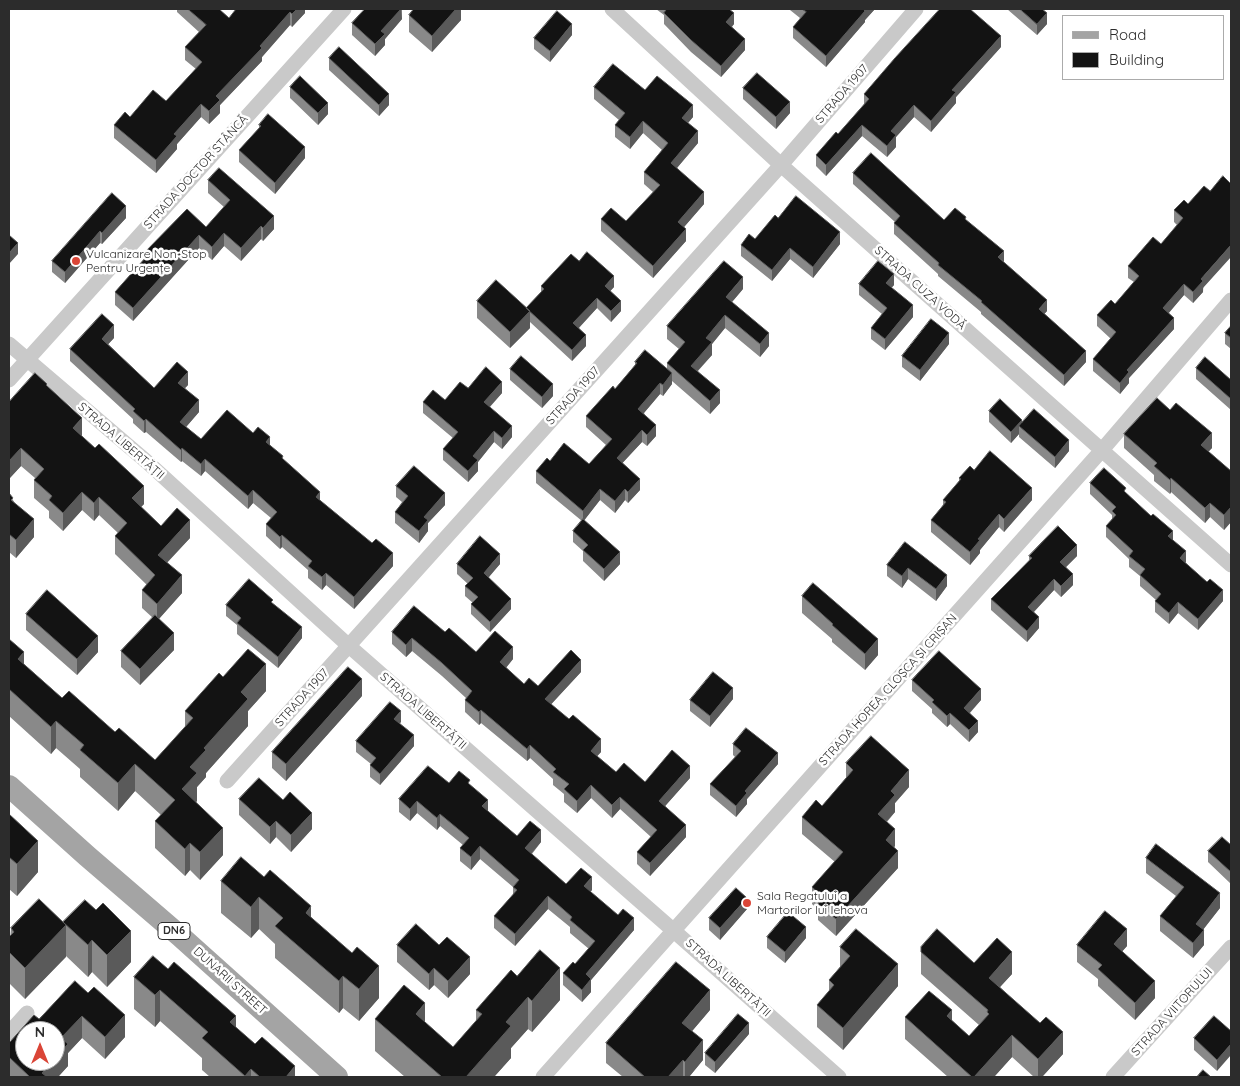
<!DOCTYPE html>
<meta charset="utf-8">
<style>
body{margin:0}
#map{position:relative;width:1240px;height:1086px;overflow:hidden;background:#fff;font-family:Quicksand,sans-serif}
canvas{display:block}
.frame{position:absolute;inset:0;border:10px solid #2c2c2c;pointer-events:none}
.legend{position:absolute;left:1062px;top:15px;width:162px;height:65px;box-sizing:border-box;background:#fff;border:1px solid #ababab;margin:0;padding:6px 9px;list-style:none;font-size:15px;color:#2c2c2c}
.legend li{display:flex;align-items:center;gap:10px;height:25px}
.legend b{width:25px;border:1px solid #ababab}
.north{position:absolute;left:15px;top:1021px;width:50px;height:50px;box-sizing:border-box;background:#fff;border:1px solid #ababab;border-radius:50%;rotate:0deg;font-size:14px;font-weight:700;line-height:20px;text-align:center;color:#2c2c2c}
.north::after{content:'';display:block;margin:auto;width:18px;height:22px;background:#da4537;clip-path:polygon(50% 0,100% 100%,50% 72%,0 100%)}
</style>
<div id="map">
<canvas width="1240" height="1086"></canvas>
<div class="frame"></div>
<ul class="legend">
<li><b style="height:6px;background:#a4a4a4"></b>Road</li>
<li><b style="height:14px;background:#131313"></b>Building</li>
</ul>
<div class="north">N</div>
</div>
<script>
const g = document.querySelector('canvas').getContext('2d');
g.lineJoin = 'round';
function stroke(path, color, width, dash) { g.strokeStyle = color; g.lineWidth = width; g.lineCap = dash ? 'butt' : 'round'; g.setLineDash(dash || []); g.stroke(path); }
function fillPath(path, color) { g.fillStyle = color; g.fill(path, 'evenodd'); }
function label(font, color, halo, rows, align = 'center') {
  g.font = font + ' Quicksand,sans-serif'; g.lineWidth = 5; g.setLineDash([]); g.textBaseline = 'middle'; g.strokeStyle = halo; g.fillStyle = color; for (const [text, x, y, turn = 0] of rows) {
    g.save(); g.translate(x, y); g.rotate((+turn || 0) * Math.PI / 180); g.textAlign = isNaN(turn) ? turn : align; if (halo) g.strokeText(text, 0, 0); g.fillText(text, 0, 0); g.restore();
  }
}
stroke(new Path2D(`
 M 612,9 L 781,165 L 1231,565
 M 9,344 L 146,461 L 349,646 L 674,931 L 839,1077
 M 9,380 L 344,9
 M 227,781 L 781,165 L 916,9
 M 9,1033 L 27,1013
 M 543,1077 L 1102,450 L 1231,300
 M 1113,1077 L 1231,947`), '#c9c9c9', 15);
stroke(new Path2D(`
 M 9,786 L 87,856 L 180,936 L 337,1077`), '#a4a4a4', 22);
fillPath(new Path2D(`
 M 177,9 L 219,9 L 229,18 L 305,9 L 305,13 L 292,27 L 290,25 L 262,57 L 262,61 L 220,105 L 220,113 L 209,124 L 201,117 L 177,144 L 177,149 L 156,173 L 114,138 L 114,125 L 130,117 L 166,101 L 196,69 L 185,60 L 185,47 L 199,32 L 177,12 Z
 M 402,9 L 402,19 L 385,39 L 385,45 L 375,56 L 352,35 L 352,23 Z
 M 456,9 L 461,9 L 461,20 L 432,52 L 409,32 L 409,15 Z
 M 656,9 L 729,9 L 734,24 L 732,27 L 745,50 L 721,77 L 691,52 L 664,24 L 664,15 Z
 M 790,9 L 875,9 L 865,20 L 865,22 L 826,67 L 793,38 L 793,27 L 800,18 L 790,10 Z
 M 1007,9 L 1042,9 L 1047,24 L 1037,35 Z
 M 572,35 L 550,62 L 534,49 L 534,38 Z
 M 1001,47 L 956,97 L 956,103 L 931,132 L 914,117 L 896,137 L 896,147 L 887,157 L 862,136 L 826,176 L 816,166 L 816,155 L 838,134 L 864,104 L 864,94 Z
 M 329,58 L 389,105 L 379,116 L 329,70 Z
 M 290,87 L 328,114 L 318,125 L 290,98 Z
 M 594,87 L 645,90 L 693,117 L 688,123 L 698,143 L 677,168 L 704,204 L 684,227 L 686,241 L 653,278 L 601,231 L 601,219 L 626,221 L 653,192 L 644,184 L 644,172 L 662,150 L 643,133 L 630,149 L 615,137 L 615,125 L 619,120 L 594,99 Z
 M 743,88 L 790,113 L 776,129 L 743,99 Z
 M 259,125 L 305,158 L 275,194 L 239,162 L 239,150 L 259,128 Z
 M 1231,148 L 1231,160 L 1230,160 L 1230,149 Z
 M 853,173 L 944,220 L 966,220 L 1047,311 L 1044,314 L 1086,362 L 1064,386 L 981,314 L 981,312 L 938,276 L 938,274 L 894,234 L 894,223 L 895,222 L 853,184 Z
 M 208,180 L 274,229 L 263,241 L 261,239 L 241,261 L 224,246 L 212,260 L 199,248 L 133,321 L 115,305 L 115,292 L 144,259 L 144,253 L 206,227 L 224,207 L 208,193 Z
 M 1210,191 L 1203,292 L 1193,303 L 1184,295 L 1168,313 L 1174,329 L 1129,378 L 1129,383 L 1120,394 L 1093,371 L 1093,359 L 1111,339 L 1097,326 L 1097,315 L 1115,304 L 1134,282 L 1128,278 L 1128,266 L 1161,244 L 1177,225 L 1174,222 L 1174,210 L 1188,204 Z
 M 112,193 L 126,218 L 102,244 L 100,243 L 65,283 L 52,272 L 52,261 Z
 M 778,218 L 840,244 L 813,278 L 790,259 L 772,281 L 741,256 L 741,245 L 755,239 Z
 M 579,261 L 614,287 L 610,291 L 621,311 L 611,322 L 597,308 L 579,328 L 586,346 L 572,361 L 530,322 L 530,328 L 510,348 L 477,318 L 477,301 L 526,308 L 541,292 L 541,286 Z
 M 859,284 L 894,285 L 891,288 L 913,317 L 885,350 L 871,339 L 871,328 L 882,314 L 859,295 Z
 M 743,289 L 732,302 L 769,346 L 760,357 L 725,328 L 712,344 L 712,355 L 698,371 L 720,403 L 710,414 L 672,381 L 672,384 L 663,396 L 660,394 L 644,413 L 656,436 L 647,446 L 642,442 L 622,463 L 640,490 L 628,503 L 625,500 L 615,513 L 600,500 L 584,520 L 620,564 L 604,581 L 583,561 L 583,551 L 573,542 L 573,531 L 582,521 L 536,483 L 536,471 L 550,461 L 589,464 L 606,445 L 586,427 L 586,416 L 615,389 L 635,365 L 635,362 L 667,368 L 667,363 L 679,349 L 667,339 L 667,326 Z
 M 1231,326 L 1231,349 L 1225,344 L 1225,333 Z
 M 114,338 L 108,344 L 154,388 L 188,385 L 185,388 L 199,412 L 186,427 L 201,439 L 253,433 L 270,445 L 320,500 L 393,566 L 354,609 L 326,585 L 322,590 L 308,578 L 308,570 L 282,547 L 280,549 L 266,536 L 266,524 L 271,518 L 253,503 L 248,509 L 205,471 L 201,476 L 182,461 L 181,462 L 146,432 L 144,433 L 133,423 L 133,419 L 70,361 L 70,349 Z
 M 949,344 L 920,381 L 902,367 L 902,356 Z
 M 1196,368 L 1231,380 L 1231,410 L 1196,379 Z
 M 510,369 L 553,396 L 542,408 L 510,380 Z
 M 47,387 L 82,436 L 144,504 L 141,507 L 161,526 L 190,538 L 167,563 L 182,593 L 159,619 L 174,650 L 140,685 L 121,667 L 121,651 L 153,618 L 142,608 L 142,590 L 147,585 L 115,554 L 115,536 L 118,533 L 99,515 L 94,521 L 82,510 L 63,531 L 49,518 L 49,511 L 34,498 L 34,480 L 35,478 L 21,466 L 9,479 L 9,402 Z
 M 468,388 L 502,393 L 490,407 L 512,437 L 502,449 L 494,442 L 478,462 L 478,471 L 468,482 L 443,460 L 443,449 L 453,438 L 423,413 L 423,402 L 445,400 Z
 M 989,411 L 1022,423 L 1069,451 L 1055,468 L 1019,437 L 1019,434 L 1011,443 L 989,422 Z
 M 1124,434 L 1212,448 L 1208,451 L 1231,471 L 1231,522 L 1224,530 L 1210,517 L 1205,523 L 1171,492 L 1170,494 L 1154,481 L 1154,475 L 1124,448 Z
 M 974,470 L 1032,500 L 1004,532 L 999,527 L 980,550 L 980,553 L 970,565 L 931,532 L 931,520 L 943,505 L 943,500 L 959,481 L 959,478 Z
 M 1090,483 L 1126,493 L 1173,540 L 1185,563 L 1223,601 L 1198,630 L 1178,613 L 1169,624 L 1155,612 L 1155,601 L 1156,600 L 1140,586 L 1140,576 L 1129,567 L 1129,559 L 1106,537 L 1106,526 L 1112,519 L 1112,515 L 1090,494 Z
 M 396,486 L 445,505 L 428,523 L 428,531 L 419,543 L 395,523 L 395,512 L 402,502 L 396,497 Z
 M 9,493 L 34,537 L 16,558 L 9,552 Z
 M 905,542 L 947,586 L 936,601 L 908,579 L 902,588 L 887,576 L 887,565 Z
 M 1029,556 L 1077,556 L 1066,567 L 1073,585 L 1061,597 L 1054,590 L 1034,612 L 1039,628 L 1027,642 L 991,610 L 991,599 L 1029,560 Z
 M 457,564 L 500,564 L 488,577 L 511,609 L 490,632 L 471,614 L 471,604 L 473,603 L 465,596 L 465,586 L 468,584 L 457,574 Z
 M 802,596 L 878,655 L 865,670 L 832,642 L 832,639 L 802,613 Z
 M 273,604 L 302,638 L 278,668 L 237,634 L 237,625 L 226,616 L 226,605 Z
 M 26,614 L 98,652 L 77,675 L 26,630 Z
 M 392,632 L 445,632 L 476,652 L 513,659 L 506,668 L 524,684 L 538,686 L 581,672 L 551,704 L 601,752 L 597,756 L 616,772 L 645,782 L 690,778 L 665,806 L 686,837 L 650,876 L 637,864 L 637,852 L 651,837 L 620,809 L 612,818 L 591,798 L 577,813 L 564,802 L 564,794 L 553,785 L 553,779 L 530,758 L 527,761 L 481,723 L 479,725 L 465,712 L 465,700 L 466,698 L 442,676 L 412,651 L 406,657 L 392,644 Z
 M 9,639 L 24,664 L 62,698 L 115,732 L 155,760 L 185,727 L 185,711 L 223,677 L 266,691 L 248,711 L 248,726 L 206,773 L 206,777 L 197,787 L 197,801 L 196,802 L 223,855 L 200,880 L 190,870 L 185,876 L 155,848 L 155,821 L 161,815 L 135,791 L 118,811 L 80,777 L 80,769 L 56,748 L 51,754 L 9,716 Z
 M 912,680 L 981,700 L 970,713 L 978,732 L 969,742 L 950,724 L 947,727 L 932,713 L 932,709 L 912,691 Z
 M 362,696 L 286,781 L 272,768 L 272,752 Z
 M 733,699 L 710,727 L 690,711 L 690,700 Z
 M 401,722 L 400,723 L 414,746 L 380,785 L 370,777 L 370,765 L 371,764 L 356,752 L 356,741 Z
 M 733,744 L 778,764 L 747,799 L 747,804 L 736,817 L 710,795 L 710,784 L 735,757 L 733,755 Z
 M 846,763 L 909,787 L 895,803 L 895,812 L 887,822 L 895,846 L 894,847 L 898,868 L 836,936 L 818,920 L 818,910 L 812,904 L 812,887 L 835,862 L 802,834 L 802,817 L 822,806 L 846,778 Z
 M 449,783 L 470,785 L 488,811 L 517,836 L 541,842 L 532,854 L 566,884 L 592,890 L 590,892 L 634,930 L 591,980 L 591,992 L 582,1002 L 563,985 L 563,973 L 575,964 L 589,949 L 570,933 L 570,927 L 548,909 L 515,946 L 494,928 L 494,916 L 513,895 L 513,887 L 480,859 L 471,870 L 460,861 L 460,848 L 463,845 L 440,826 L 437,830 L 417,813 L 410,821 L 399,812 L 399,799 Z
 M 239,799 L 312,829 L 291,852 L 276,837 L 270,844 L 239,815 Z
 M 9,814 L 38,872 L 17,896 L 9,889 Z
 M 1231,845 L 1231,884 L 1208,862 L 1208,851 Z
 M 1146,858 L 1220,908 L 1203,929 L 1204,945 L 1193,958 L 1160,931 L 1160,916 L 1176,896 L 1146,873 Z
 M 264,877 L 311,917 L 379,998 L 359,1021 L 343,1008 L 339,1013 L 275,958 L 275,944 L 259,929 L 251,938 L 221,913 L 221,881 Z
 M 747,909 L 720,940 L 709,930 L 709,918 Z
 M 63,922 L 131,962 L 107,987 L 92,972 L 88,977 L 66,956 L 25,999 L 9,983 L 9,952 L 11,928 Z
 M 767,937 L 806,938 L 785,963 L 767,948 Z
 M 397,945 L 470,974 L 448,998 L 434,985 L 429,990 L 397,962 Z
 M 1077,945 L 1127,946 L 1122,951 L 1155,998 L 1135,1020 L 1098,986 L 1098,979 L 1077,962 Z
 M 840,947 L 898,986 L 843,1050 L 817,1027 L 817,1005 L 829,991 L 829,980 L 840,967 Z
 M 921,947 L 1012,974 L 1000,987 L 1063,1054 L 1042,1077 L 1034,1077 L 1012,1057 L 994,1077 L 948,1077 L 905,1039 L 905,1017 L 952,1021 L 969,1036 L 979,1025 L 921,974 Z
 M 517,976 L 560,1000 L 532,1032 L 528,1029 L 511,1048 L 511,1058 L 494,1077 L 405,1077 L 375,1051 L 375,1019 L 425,1023 L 453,1047 L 476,1021 L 476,1010 Z
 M 134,977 L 236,1028 L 295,1077 L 210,1077 L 202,1070 L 202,1058 L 160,1021 L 155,1027 L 134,1009 Z
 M 75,981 L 125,1037 L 105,1059 L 82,1038 L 68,1053 L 68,1066 L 58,1077 L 9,1077 L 9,1043 L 39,1019 Z
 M 710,1010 L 692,1031 L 703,1060 L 689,1077 L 623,1077 L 606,1063 L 606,1043 Z
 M 1231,1031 L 1217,1071 L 1194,1050 L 1194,1038 Z
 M 749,1034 L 715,1073 L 705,1065 L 705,1053 Z`), '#898989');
fillPath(new Path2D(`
 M 297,9 L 305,9 L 305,13 L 292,27 L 292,14 Z
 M 401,9 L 402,19 L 385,39 L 385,45 L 375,56 L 375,44 L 381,31 Z
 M 456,9 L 461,9 L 461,20 L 432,52 L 432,36 Z
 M 865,9 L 875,9 L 865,20 L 865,22 L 826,67 L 826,56 Z
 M 290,12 L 290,25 L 262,57 L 262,61 L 220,105 L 220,113 L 209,124 L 209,111 L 216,96 Z
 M 734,13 L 734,24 L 726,33 L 726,22 Z
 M 1047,13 L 1047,24 L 1037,35 L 1037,24 Z
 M 572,24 L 572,35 L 550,62 L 550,51 Z
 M 1001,36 L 1001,47 L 956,97 L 956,103 L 931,132 L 931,121 L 952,90 Z
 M 745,39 L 745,50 L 721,77 L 721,66 Z
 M 389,94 L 389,105 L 379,116 L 379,105 Z
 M 790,102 L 790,113 L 776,129 L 776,117 Z
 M 328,103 L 328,114 L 318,125 L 318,113 Z
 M 201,104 L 201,117 L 177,144 L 177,149 L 156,173 L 156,160 L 174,134 Z
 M 693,105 L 693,117 L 682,130 L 682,118 Z
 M 914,105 L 914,117 L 896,137 L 896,147 L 887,157 L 887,146 L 891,131 Z
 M 643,121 L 643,133 L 630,149 L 630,137 Z
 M 862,125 L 862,136 L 826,176 L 826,165 Z
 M 698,131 L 698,143 L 671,175 L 671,163 Z
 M 305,147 L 305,158 L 275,194 L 275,183 Z
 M 704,192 L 704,204 L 678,234 L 678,222 Z
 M 126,206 L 126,218 L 102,244 L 102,233 Z
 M 274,216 L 274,229 L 263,241 L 263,228 Z
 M 261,226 L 261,239 L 241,261 L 241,248 Z
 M 686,229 L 686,241 L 653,278 L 653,266 Z
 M 100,231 L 100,243 L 65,283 L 65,272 Z
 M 840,232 L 840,244 L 813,278 L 813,267 Z
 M 224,233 L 224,246 L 212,260 L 212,247 Z
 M 199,235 L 199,248 L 133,321 L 133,308 Z
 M 18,243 L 18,254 L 9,264 L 9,253 Z
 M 1231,245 L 1231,257 L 1203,288 L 1203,292 L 1193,303 L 1193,292 L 1201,279 Z
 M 790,248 L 790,259 L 772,281 L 772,270 Z
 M 1004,251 L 1004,262 L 998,257 Z
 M 894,274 L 894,285 L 886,294 L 886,283 Z
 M 614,276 L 614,287 L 605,297 L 605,286 Z
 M 743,277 L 743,289 L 726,309 L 726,297 Z
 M 1184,284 L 1184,295 L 1163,320 L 1163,308 Z
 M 597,298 L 597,308 L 573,334 L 573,323 Z
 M 1047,300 L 1047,311 L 1039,320 L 1039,309 Z
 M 621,301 L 621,311 L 611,322 L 611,311 Z
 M 913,305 L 913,317 L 885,350 L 885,339 Z
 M 530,311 L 530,328 L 510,348 L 510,332 Z
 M 725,315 L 725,328 L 712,344 L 712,355 L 691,378 L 691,366 L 706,338 Z
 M 1174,318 L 1174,329 L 1129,378 L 1129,383 L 1120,394 L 1120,383 L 1127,370 Z
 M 114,325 L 114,338 L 102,351 L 102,339 Z
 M 769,333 L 769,346 L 760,357 L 760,344 Z
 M 949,333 L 949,344 L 920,381 L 920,370 Z
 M 586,335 L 586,346 L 572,361 L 572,350 Z
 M 1086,351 L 1086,362 L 1064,386 L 1064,375 Z
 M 188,372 L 188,385 L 178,395 L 178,383 Z
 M 672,373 L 672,384 L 663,396 L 663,385 Z
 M 502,382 L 502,393 L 484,413 L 484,402 Z
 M 660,383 L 660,394 L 638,420 L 638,409 Z
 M 553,384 L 553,396 L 542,408 L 542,397 Z
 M 720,390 L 720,403 L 710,414 L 710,401 Z
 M 199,400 L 199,412 L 180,434 L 180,422 Z
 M 82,418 L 82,436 L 73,428 Z
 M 146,419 L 146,432 L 144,433 L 144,421 Z
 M 1022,420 L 1022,428 L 1019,426 L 1019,434 L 1011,443 L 1011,432 Z
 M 656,425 L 656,436 L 647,446 L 647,435 Z
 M 512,426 L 512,437 L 502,449 L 502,438 Z
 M 642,430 L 642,442 L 617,469 L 617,458 Z
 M 494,431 L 494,442 L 478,462 L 478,471 L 468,482 L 468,471 L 473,456 Z
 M 1212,433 L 1212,448 L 1201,460 L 1201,445 Z
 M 270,437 L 270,449 L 266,442 Z
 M 1069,440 L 1069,451 L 1055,468 L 1055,457 Z
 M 21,448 L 21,466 L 9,479 L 9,461 Z
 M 182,448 L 182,461 L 181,462 L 181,450 Z
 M 205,459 L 205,471 L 201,476 L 201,464 Z
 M 1171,478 L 1171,492 L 1170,494 L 1170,480 Z
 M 640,479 L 640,490 L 628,503 L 628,492 Z
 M 144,486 L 144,504 L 132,516 L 132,498 Z
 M 1032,488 L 1032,500 L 1004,532 L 1004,519 Z
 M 600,489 L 600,500 L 583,522 L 583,511 Z
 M 625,489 L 625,500 L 615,513 L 615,501 Z
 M 253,490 L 253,503 L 248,509 L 248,496 Z
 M 82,492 L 82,510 L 63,531 L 63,513 Z
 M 320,492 L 320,505 L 316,497 Z
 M 445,493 L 445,505 L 428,523 L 428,531 L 419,543 L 419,531 L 424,517 Z
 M 99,497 L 99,515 L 94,521 L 94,503 Z
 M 1210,503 L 1210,517 L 1205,523 L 1205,508 Z
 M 1231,507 L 1231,522 L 1224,530 L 1224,515 Z
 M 999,514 L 999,527 L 980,550 L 980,553 L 970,565 L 970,552 L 978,539 Z
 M 34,519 L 34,537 L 16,558 L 16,540 Z
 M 190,520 L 190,538 L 158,572 L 158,555 Z
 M 1173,531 L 1173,542 L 1168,536 Z
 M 282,535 L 282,547 L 280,549 L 280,537 Z
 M 1077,545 L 1077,556 L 1060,573 L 1060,562 Z
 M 1186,551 L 1186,562 L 1180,569 L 1180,558 Z
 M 620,552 L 620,564 L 604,581 L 604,569 Z
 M 393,553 L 393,566 L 354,609 L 354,597 Z
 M 500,554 L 500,564 L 484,583 L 484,573 Z
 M 908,568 L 908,579 L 902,588 L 902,576 Z
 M 326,573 L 326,585 L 322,590 L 322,577 Z
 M 1073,574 L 1073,585 L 1061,597 L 1061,586 Z
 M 182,575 L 182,593 L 157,621 L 157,604 Z
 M 947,575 L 947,586 L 936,601 L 936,589 Z
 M 1054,579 L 1054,590 L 1028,618 L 1028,607 Z
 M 1223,590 L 1223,601 L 1198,630 L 1198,619 Z
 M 511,599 L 511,609 L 490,632 L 490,622 Z
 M 1178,602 L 1178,613 L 1169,624 L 1169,613 Z
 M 1039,617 L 1039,628 L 1027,642 L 1027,631 Z
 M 302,627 L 302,638 L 278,668 L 278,657 Z
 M 174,633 L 174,650 L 140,685 L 140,669 Z
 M 98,636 L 98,652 L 77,675 L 77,659 Z
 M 412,638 L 412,651 L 406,657 L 406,645 Z
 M 878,639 L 878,655 L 865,670 L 865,654 Z
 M 513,647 L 513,659 L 500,675 L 500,662 Z
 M 24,652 L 24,679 L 18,659 Z
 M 581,660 L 581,672 L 545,711 L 545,699 Z
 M 266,664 L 266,691 L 248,711 L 248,726 L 206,773 L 206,777 L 197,787 L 197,801 L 182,817 L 182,789 L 190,767 L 204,748 L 241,692 Z
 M 362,679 L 362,696 L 286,781 L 286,764 Z
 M 733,688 L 733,699 L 710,727 L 710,716 Z
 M 981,689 L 981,700 L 964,719 L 964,708 Z
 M 481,710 L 481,723 L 479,725 L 479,712 Z
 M 401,711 L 401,722 L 394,730 L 394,719 Z
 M 950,713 L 950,724 L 947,727 L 947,716 Z
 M 56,721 L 56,748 L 51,754 L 51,727 Z
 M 978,721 L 978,732 L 969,742 L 969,730 Z
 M 414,735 L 414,746 L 380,785 L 380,774 Z
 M 601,739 L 601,752 L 591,763 L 591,751 Z
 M 530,745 L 530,758 L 527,761 L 527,749 Z
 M 778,753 L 778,764 L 747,799 L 747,804 L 736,817 L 736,806 L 745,791 Z
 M 135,764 L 135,791 L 118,811 L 118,783 Z
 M 690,766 L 690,778 L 659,813 L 659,801 Z
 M 909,770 L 909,787 L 895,803 L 895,812 L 878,831 L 878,814 L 891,791 Z
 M 591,785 L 591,798 L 577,813 L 577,801 Z
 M 620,797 L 620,809 L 612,818 L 612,805 Z
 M 488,800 L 488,812 L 482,806 Z
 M 417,801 L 417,813 L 410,821 L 410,809 Z
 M 312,813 L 312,829 L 291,852 L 291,835 Z
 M 440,814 L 440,826 L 437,830 L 437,818 Z
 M 276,821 L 276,837 L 270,844 L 270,827 Z
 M 686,825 L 686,837 L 650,876 L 650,863 Z
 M 223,828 L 223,855 L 200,880 L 200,852 Z
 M 895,829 L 895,846 L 886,857 L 886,840 Z
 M 541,830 L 541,842 L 525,861 L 525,848 Z
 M 38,841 L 38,872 L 17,896 L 17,864 Z
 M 190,843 L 190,870 L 185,876 L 185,849 Z
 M 480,846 L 480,859 L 471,870 L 471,857 Z
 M 898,851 L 898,868 L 836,936 L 836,919 Z
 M 592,877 L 592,890 L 584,899 L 584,886 Z
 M 1220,893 L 1220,908 L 1196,939 L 1196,924 Z
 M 548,896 L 548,909 L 515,946 L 515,934 Z
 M 259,897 L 259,929 L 251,938 L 251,907 Z
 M 747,898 L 747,909 L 720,940 L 720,928 Z
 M 311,906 L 311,938 L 306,913 Z
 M 634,918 L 634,930 L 591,980 L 591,992 L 582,1002 L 582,990 L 586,974 Z
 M 66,925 L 66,957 L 25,999 L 25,968 Z
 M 806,927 L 806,938 L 785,963 L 785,952 Z
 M 1127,929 L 1127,946 L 1114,961 L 1114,944 Z
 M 1204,930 L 1204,945 L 1193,958 L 1193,943 Z
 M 131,931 L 131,962 L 107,987 L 107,955 Z
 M 92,940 L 92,972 L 88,977 L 88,945 Z
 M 1012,952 L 1012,974 L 989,999 L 989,978 Z
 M 470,957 L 470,974 L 448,998 L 448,981 Z
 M 898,964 L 898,986 L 843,1050 L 843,1028 Z
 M 379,966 L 379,998 L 359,1021 L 359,989 Z
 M 434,968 L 434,985 L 429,990 L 429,974 Z
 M 560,968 L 560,1000 L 532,1032 L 532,1001 Z
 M 343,976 L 343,1008 L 339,1013 L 339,981 Z
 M 1155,981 L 1155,998 L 1135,1020 L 1135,1003 Z
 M 160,990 L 160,1021 L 155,1027 L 155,995 Z
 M 710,990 L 710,1010 L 682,1043 L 682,1023 Z
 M 528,997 L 528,1029 L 511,1048 L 511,1058 L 494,1077 L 466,1077 L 506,1022 Z
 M 425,1003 L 425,1035 L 416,1014 Z
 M 952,1010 L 952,1032 L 947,1016 Z
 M 125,1015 L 125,1037 L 105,1059 L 105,1037 Z
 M 82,1016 L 82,1038 L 68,1053 L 68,1066 L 58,1077 L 42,1077 L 42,1073 L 53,1061 L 55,1061 L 61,1038 Z
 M 236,1016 L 236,1047 L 230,1022 Z
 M 749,1023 L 749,1034 L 715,1073 L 715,1062 Z
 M 1063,1032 L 1063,1054 L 1042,1077 L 1038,1077 L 1038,1059 Z
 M 1012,1035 L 1012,1057 L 994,1077 L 974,1077 Z
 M 703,1040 L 703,1060 L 689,1077 L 685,1077 L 685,1062 Z
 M 1231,1044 L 1231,1055 L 1217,1071 L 1217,1060 Z
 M 683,1060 L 683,1077 L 668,1077 Z
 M 295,1066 L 295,1077 L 286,1077 Z
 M 251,1069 L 251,1077 L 245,1077 L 245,1076 Z`), '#5a5a5a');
const building = new Path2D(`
 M 188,9 L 219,9 L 229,18 L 236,9 L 297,9 L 292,14 L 290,12 L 260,46 L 262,48 L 216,96 L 220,100 L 209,111 L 201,104 L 174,134 L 177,136 L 156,160 L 114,125 L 125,112 L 130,117 L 153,90 L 166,101 L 202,62 L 185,47 L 206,25 Z
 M 365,9 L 401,9 L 381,31 L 385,34 L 375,44 L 352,23 Z
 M 414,9 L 456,9 L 432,36 L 409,15 Z
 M 667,9 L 729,9 L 734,13 L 726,22 L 745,39 L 721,66 L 691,40 L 664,13 Z
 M 802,9 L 865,9 L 864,10 L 865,11 L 826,56 L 793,27 L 806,12 Z
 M 940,9 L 970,9 L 1001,36 L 952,90 L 956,92 L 931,121 L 914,105 L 891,131 L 896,135 L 887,146 L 862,125 L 826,165 L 816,155 L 836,132 L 838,134 L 869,99 L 864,94 L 895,58 Z
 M 1020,9 L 1042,9 L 1047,13 L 1037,24 Z
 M 557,11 L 572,24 L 550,51 L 534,38 Z
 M 339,47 L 389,94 L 379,105 L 329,58 Z
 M 613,64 L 645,90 L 657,76 L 693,105 L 682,118 L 698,131 L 671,163 L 704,192 L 678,222 L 686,229 L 653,266 L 601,219 L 611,208 L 626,221 L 660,185 L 644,172 L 668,143 L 643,121 L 630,137 L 615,125 L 625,113 L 594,87 Z
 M 757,73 L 790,102 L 776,117 L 743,88 Z
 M 300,76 L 328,103 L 318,113 L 290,87 Z
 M 268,114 L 305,147 L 275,183 L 239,150 L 261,126 L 259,125 Z
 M 871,153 L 944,220 L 955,208 L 966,217 L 965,219 L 1004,251 L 998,257 L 1047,300 L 1039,309 L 1086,351 L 1064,375 L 981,302 L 982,301 L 938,265 L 939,263 L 894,223 L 900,216 L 853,173 Z
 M 219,168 L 274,216 L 263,228 L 261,226 L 241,248 L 224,233 L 212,247 L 199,235 L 133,308 L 115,292 L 147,256 L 144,253 L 187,209 L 206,227 L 230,200 L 208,180 Z
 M 1223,176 L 1231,184 L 1231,245 L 1201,279 L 1203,281 L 1193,292 L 1184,284 L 1163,308 L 1174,318 L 1127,370 L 1129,372 L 1120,383 L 1093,359 L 1116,332 L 1097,315 L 1111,300 L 1115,304 L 1139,276 L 1128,266 L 1153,237 L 1161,244 L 1183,218 L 1174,210 L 1184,200 L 1188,204 L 1204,186 L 1210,191 Z
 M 112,193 L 126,206 L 102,233 L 100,231 L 65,272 L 52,261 Z
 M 796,196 L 840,232 L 813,267 L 790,248 L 772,270 L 741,245 L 749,234 L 755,239 L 775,215 L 778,218 Z
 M 9,235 L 18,243 L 9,253 Z
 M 587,252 L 614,276 L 605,286 L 621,301 L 611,311 L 597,298 L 573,323 L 586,335 L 572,350 L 526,308 L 544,289 L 541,286 L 571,254 L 579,261 Z
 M 724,261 L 743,277 L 726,297 L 769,333 L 760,344 L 725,315 L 706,338 L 712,342 L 691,366 L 720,390 L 710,401 L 667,363 L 685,342 L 667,326 Z
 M 878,261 L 894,274 L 886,283 L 913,305 L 885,339 L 871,328 L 887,308 L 859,284 Z
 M 496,280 L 530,311 L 510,332 L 477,301 Z
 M 102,314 L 114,325 L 102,339 L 154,388 L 177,362 L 188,372 L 178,383 L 199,400 L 180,422 L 201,439 L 227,410 L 253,433 L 258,427 L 270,437 L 266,442 L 283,456 L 282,458 L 320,492 L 316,497 L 372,543 L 376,539 L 393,553 L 354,597 L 326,573 L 322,577 L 308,566 L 312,561 L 282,535 L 280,537 L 266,524 L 277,512 L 253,490 L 248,496 L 205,459 L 201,464 L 182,448 L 181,450 L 146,419 L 144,421 L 133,411 L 135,409 L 70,349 Z
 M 931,319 L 949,333 L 920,370 L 902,356 Z
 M 1231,326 L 1231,338 L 1225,333 Z
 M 645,350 L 672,373 L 663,385 L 660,383 L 638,409 L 656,425 L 647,435 L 642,430 L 617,458 L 640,479 L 628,492 L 625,489 L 615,501 L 600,489 L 583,511 L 536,471 L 547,458 L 550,461 L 564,443 L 589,464 L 612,439 L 586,416 L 613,386 L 615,389 L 637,363 L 635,362 Z
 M 521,356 L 553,384 L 542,397 L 510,369 Z
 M 1205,357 L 1231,380 L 1231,399 L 1196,368 Z
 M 486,367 L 502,382 L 484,402 L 512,426 L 502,438 L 494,431 L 473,456 L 478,460 L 468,471 L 443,449 L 458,432 L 423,402 L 433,390 L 445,400 L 460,382 L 468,388 Z
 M 35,373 L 47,384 L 46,385 L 82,418 L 73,428 L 95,448 L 99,444 L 144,486 L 132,498 L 161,526 L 177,508 L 190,520 L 158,555 L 182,575 L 157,604 L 142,590 L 155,575 L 115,536 L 127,523 L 99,497 L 94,503 L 82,492 L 63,513 L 49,500 L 52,496 L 34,480 L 44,469 L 21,448 L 9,461 L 9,438 L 10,437 L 9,436 L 9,402 Z
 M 1157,398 L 1170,410 L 1176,403 L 1212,433 L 1201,445 L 1231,471 L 1231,507 L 1224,515 L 1210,503 L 1205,508 L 1171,478 L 1170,480 L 1154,466 L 1157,463 L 1124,434 Z
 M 1000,399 L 1022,420 L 1011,432 L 989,411 Z
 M 1034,409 L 1069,440 L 1055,457 L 1019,426 Z
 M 990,451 L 1032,488 L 1004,519 L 999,514 L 978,539 L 980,540 L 970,552 L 931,520 L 946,502 L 943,500 L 961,479 L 959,478 L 970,466 L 974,470 Z
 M 414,466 L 445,493 L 424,517 L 428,520 L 419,531 L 395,512 L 408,496 L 396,486 Z
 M 1104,468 L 1126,488 L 1124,491 L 1151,516 L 1153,514 L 1173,531 L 1168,536 L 1186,551 L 1180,558 L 1207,582 L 1210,579 L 1223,590 L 1198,619 L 1178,602 L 1169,613 L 1155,601 L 1161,594 L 1140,575 L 1145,569 L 1129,556 L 1133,551 L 1106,526 L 1116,515 L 1112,511 L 1116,507 L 1090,483 Z
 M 9,493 L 13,498 L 11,500 L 34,519 L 16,540 L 9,534 Z
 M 583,519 L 620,552 L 604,569 L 583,550 L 588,545 L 573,531 Z
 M 1058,526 L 1077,545 L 1060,562 L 1073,574 L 1061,586 L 1054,579 L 1028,607 L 1039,617 L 1027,631 L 991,599 L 1032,558 L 1029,556 Z
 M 480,536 L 500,554 L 484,573 L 511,599 L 490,622 L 471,604 L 478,597 L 465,586 L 473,578 L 457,564 Z
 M 905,542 L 947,575 L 936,589 L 908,568 L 902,576 L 887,565 Z
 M 249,579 L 273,600 L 271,602 L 302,627 L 278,657 L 237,623 L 241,618 L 226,605 Z
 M 813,583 L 878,639 L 865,654 L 832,625 L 833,624 L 802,596 Z
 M 47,590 L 98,636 L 77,659 L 26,614 Z
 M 414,606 L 445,632 L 449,628 L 476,652 L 495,631 L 513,647 L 500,662 L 524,684 L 529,678 L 538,686 L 571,650 L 581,660 L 545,699 L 569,719 L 573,715 L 601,739 L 591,751 L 616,772 L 624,763 L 645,782 L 672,750 L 690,766 L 659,801 L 686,825 L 650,863 L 637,852 L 657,830 L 620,797 L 612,805 L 591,785 L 577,801 L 564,789 L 569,784 L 553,772 L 556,769 L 530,745 L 527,749 L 481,710 L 479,712 L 465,700 L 472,691 L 442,663 L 412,638 L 406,645 L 392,632 Z
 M 155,615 L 174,633 L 140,669 L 121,651 Z
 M 9,639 L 24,652 L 18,659 L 62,698 L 69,691 L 115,732 L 119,728 L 155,760 L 193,718 L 185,711 L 219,673 L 223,677 L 248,649 L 266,664 L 241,692 L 248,699 L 204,748 L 206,750 L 190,767 L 197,773 L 182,789 L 223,828 L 200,852 L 190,843 L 185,849 L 155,821 L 175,800 L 135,764 L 118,783 L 80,750 L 84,745 L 56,721 L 51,727 L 9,689 Z
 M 939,651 L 981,689 L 964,708 L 978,721 L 969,730 L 950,713 L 947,716 L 932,702 L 934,700 L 912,680 Z
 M 348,667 L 362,679 L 286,764 L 272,752 Z
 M 713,672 L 733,688 L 710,716 L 690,700 Z
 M 390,702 L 401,711 L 394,719 L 414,735 L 380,774 L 370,765 L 376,758 L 356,741 Z
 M 746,728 L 778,753 L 745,791 L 747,793 L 736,806 L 710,784 L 741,751 L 733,744 Z
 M 871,736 L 909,770 L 891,791 L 895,795 L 878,814 L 895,829 L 886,840 L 898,851 L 836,919 L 818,904 L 824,898 L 812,887 L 843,852 L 802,817 L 816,800 L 822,806 L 853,770 L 846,763 Z
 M 428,766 L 449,783 L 459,771 L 470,780 L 468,783 L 488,800 L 482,806 L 517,836 L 530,821 L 541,830 L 525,848 L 566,884 L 581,868 L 592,877 L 584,886 L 618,915 L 623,909 L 634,918 L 586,974 L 591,979 L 582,990 L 563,973 L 573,962 L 575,964 L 595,941 L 570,920 L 572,917 L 548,896 L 515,934 L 494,916 L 517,890 L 513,887 L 519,880 L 480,846 L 471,857 L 460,848 L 469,838 L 440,814 L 437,818 L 417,801 L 410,809 L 399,799 Z
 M 259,778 L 283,800 L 290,792 L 312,813 L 291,835 L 276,821 L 270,827 L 239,799 Z
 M 9,814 L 38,841 L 17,864 L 9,857 Z
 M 1222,837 L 1231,845 L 1231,872 L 1208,851 Z
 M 1156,844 L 1220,893 L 1196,924 L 1204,930 L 1193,943 L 1160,916 L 1184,887 L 1146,858 Z
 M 241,857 L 264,877 L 270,870 L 311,906 L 306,913 L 352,953 L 357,947 L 379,966 L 359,989 L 343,976 L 339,981 L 275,926 L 283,918 L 259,897 L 251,907 L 221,881 Z
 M 736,888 L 747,898 L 720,928 L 709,918 Z
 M 39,899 L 66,925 L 25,968 L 9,952 L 9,937 L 14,932 L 11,928 Z
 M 85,900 L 96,910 L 103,903 L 131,931 L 107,955 L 92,940 L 88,945 L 63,922 Z
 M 1105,911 L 1127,929 L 1114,944 L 1155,981 L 1135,1003 L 1098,969 L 1102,965 L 1077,945 Z
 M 788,912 L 806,927 L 785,952 L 767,937 Z
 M 416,924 L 439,945 L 447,937 L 470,957 L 448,981 L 434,968 L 429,974 L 397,945 Z
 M 856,929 L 898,964 L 843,1028 L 817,1005 L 834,985 L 829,980 L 850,956 L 840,947 Z
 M 937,929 L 974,963 L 997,938 L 1012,952 L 989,978 L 1040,1023 L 1046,1017 L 1063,1032 L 1038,1059 L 1012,1035 L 974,1077 L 972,1077 L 905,1017 L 929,991 L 952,1010 L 947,1016 L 969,1036 L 989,1014 L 987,1012 L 988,1010 L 921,952 L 921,947 Z
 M 540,950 L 560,968 L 532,1001 L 528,997 L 506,1022 L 511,1026 L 466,1077 L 442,1077 L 375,1019 L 404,985 L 425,1003 L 416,1014 L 453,1047 L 482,1014 L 476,1010 L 511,970 L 517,976 Z
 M 153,956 L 168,969 L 174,962 L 236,1016 L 230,1022 L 255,1044 L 262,1037 L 295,1066 L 286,1077 L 260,1077 L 251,1069 L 245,1076 L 202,1038 L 208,1032 L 160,990 L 155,995 L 134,977 Z
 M 676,962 L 710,990 L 682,1023 L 703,1040 L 685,1062 L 683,1060 L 668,1077 L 645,1077 L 606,1043 Z
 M 75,981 L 88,993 L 94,987 L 125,1015 L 105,1037 L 82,1016 L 61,1038 L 68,1044 L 55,1058 L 55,1031 L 25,1031 L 25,1061 L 53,1061 L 42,1073 L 47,1077 L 30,1077 L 9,1057 L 9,1043 L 34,1015 L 39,1019 Z
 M 738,1014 L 749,1023 L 715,1062 L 705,1053 Z
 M 1214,1016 L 1231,1031 L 1231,1044 L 1217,1060 L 1194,1038 Z
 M 1203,1070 L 1211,1077 L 1197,1077 Z`);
fillPath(building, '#131313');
stroke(building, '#5a5a5a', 1);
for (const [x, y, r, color] of [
 [76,261,5,"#da4537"],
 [747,903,5,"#da4537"]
]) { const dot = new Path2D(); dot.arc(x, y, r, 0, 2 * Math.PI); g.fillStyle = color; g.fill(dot); stroke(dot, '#fff', 2); }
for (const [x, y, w] of [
 [174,931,32]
]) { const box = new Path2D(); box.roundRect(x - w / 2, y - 8.5, w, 17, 4); g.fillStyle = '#fff'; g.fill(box); stroke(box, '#2c2c2c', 1); }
label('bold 11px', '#2c2c2c', null, [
 ["DN6",174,931]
]);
label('12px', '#2c2c2c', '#fff', [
 ["STRADA 1907",842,94,-49],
 ["STRADA DOCTOR STÂNCĂ",196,172,-48],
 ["STRADA CUZA VODĂ",920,288,42],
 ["STRADA 1907",573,396,-48],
 ["STRADA LIBERTĂȚII",121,441,41],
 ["STRADA HOREA, CLOŞCA ŞI CRIŞAN",888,690,-48],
 ["STRADA 1907",302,698,-48],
 ["STRADA LIBERTĂȚII",423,711,41],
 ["STRADA LIBERTĂȚII",728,978,42],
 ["DUNARII STREET",230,981,42],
 ["STRADA VIITORULUI",1172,1012,-48]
]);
label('12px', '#2c2c2c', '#fff', [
 ["Vulcanizare Non-Stop",86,254],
 ["Pentru Urgențe",86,268],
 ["Sala Regatului a",757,896],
 ["Martorilor lui Iehova",757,910]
], 'left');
</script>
